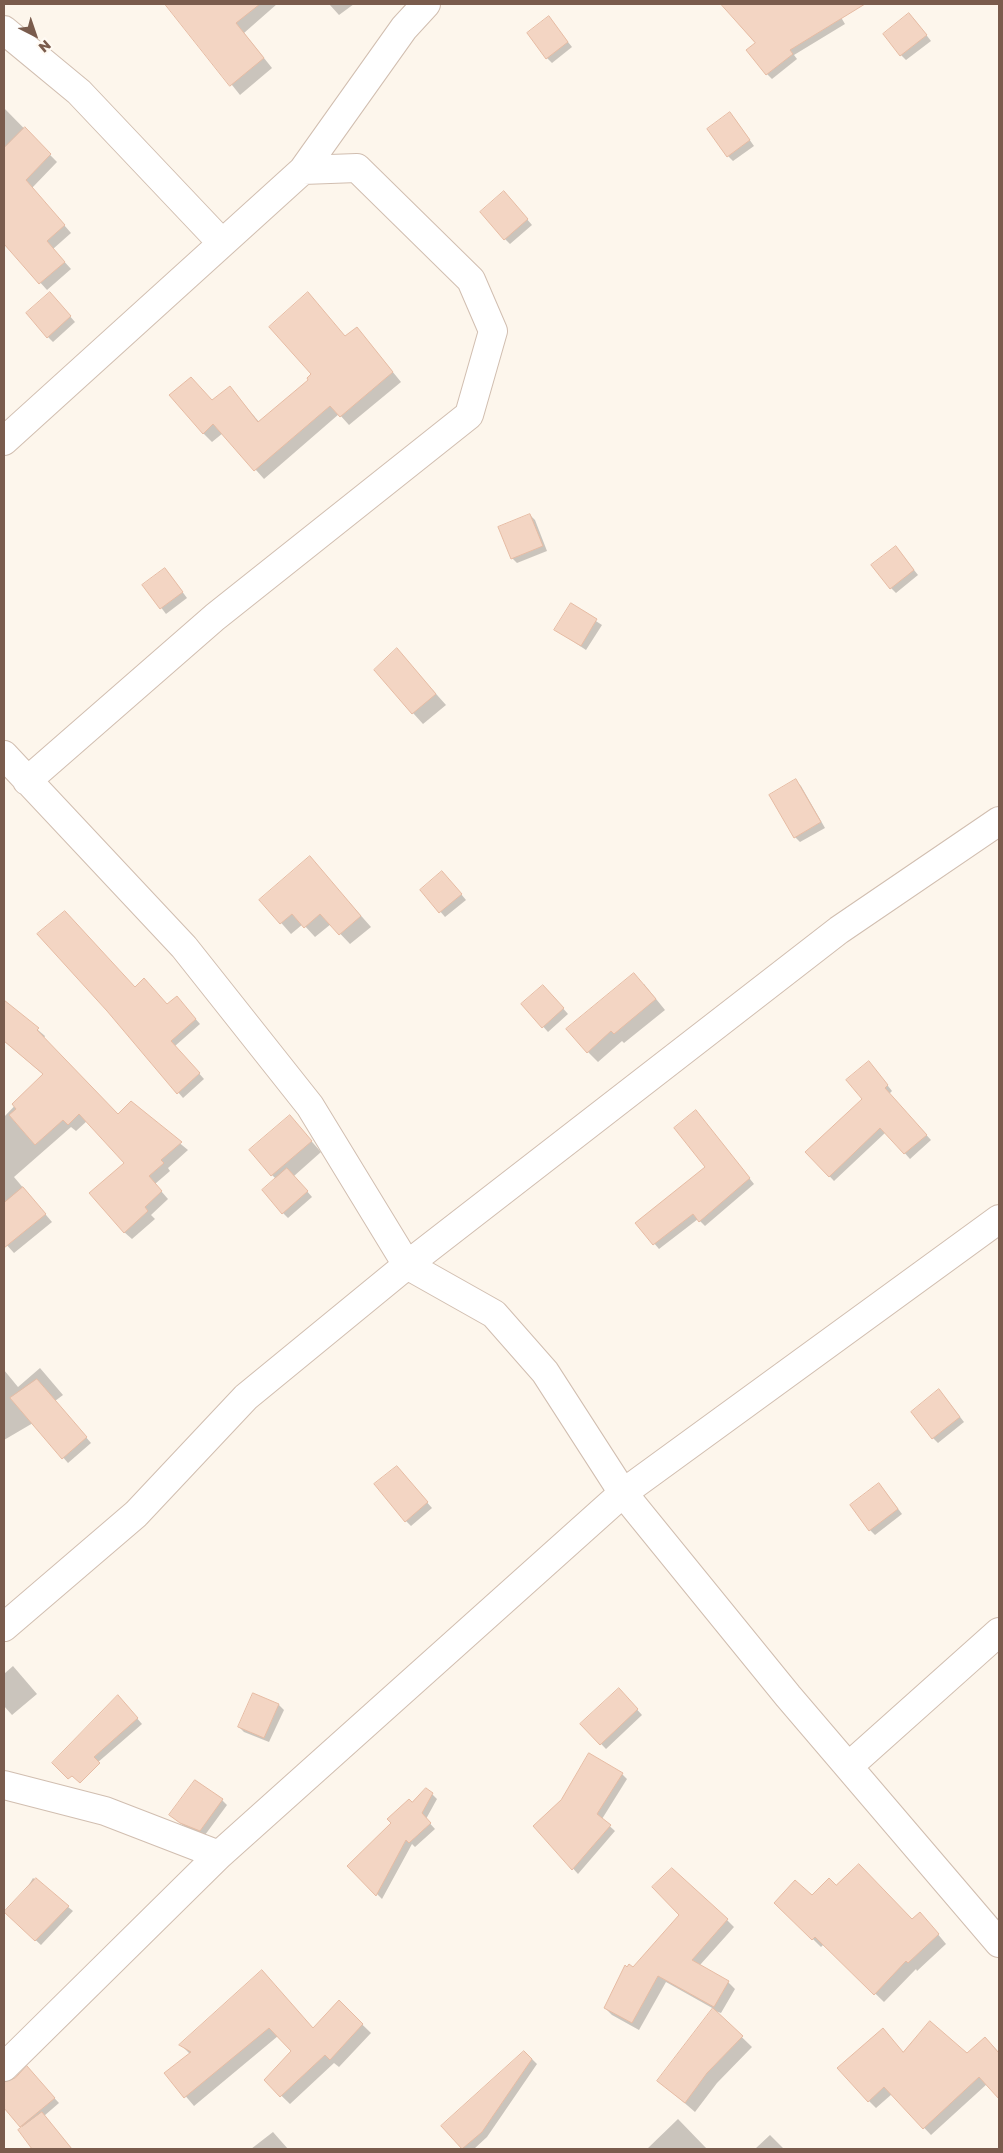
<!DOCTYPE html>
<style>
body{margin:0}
#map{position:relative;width:1003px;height:2153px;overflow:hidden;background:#fdf6ec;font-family:"Golos Text",sans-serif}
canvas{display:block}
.frame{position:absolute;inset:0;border:5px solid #7a5c4d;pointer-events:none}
.north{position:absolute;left:10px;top:10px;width:50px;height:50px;-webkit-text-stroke:4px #fffaf3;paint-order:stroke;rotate:139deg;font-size:14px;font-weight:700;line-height:20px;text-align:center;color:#7a5c4d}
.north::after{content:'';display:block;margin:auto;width:18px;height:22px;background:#7a5c4d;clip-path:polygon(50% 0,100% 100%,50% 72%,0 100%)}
</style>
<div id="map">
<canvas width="1003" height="2153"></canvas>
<div class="frame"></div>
<div class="north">N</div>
</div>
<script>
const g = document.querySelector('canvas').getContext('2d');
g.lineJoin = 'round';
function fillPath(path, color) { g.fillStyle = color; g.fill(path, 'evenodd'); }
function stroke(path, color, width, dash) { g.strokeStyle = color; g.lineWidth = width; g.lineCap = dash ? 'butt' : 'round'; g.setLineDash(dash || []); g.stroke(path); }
fillPath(new Path2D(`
 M 180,4 L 277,4 L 244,33 L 272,68 L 240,95 L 172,10 Z
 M 329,4 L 354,4 L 339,15 Z
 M 733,4 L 783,4 L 792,14 L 809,4 L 833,4 L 845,24 L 794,55 L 797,59 L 772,79 L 767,74 L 757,43 L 727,9 Z
 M 549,18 L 572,47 L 552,63 L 547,58 Z
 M 914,19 L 931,41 L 906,60 L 901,55 Z
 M 4,108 L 57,162 L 32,188 L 71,233 L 53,249 L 71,269 L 47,290 L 4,242 Z
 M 735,119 L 754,146 L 733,161 L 728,156 Z
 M 509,198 L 532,225 L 510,244 L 505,239 Z
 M 55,299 L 75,322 L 53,342 L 48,337 Z
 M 357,328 L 401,382 L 349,425 L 339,414 L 264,479 L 223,433 L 212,442 L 203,433 L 212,401 L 230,388 L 260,423 L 310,380 L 313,374 L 346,337 Z
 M 530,515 L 535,520 L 547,551 L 517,563 L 512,558 Z
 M 900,552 L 918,575 L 896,593 L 891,588 Z
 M 170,575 L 187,598 L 166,614 L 144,585 Z
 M 571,605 L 602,625 L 586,650 L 556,630 Z
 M 397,650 L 446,705 L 423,724 L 413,713 Z
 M 796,781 L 801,786 L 825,828 L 800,842 L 795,837 Z
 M 310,858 L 371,927 L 350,944 L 331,924 L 315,937 L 303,924 L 291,934 L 261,900 Z
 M 447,877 L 466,900 L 445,917 L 422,890 Z
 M 644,984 L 665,1010 L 624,1043 L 622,1041 L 598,1062 L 588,1052 Z
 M 135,988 L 168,1006 L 182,1003 L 200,1024 L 175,1046 L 204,1079 L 183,1098 L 108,1010 Z
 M 548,991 L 568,1014 L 548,1032 L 523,1004 Z
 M 4,1001 L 45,1036 L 44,1038 L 118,1115 L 131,1103 L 188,1150 L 168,1168 L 170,1171 L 155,1184 L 168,1199 L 151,1215 L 155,1219 L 132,1239 L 124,1232 L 126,1163 L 87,1121 L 76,1131 L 71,1127 L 14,1177 L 52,1222 L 14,1253 L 4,1242 L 4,1117 L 44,1075 L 4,1041 Z
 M 874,1068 L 892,1091 L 889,1094 L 931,1140 L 910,1159 L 886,1132 L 834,1181 L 807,1152 L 863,1099 Z
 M 696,1111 L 754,1184 L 705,1226 L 698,1219 L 659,1249 L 637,1223 L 707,1168 Z
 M 290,1117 L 321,1152 L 294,1176 L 312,1197 L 288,1218 L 283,1213 L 276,1179 L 272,1175 Z
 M 40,1368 L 63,1395 L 55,1401 L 91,1443 L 68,1463 L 33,1423 L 4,1440 L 4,1370 L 18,1387 Z
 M 944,1396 L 964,1422 L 938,1443 L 933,1438 Z
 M 401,1473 L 432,1508 L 411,1526 L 406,1521 Z
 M 884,1490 L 902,1514 L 875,1535 L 870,1530 Z
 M 13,1666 L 37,1694 L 12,1715 L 4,1706 L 4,1674 Z
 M 254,1694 L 279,1705 L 284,1710 L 269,1742 L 244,1732 L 239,1727 Z
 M 624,1695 L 642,1715 L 606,1749 L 582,1724 Z
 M 123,1702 L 142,1724 L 82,1776 Z
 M 622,1774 L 627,1779 L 602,1819 L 615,1831 L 578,1874 L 535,1826 Z
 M 432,1794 L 437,1799 L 426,1819 L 435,1829 L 415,1847 L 412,1844 L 382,1899 L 349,1866 L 412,1804 Z
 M 222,1800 L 227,1805 L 205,1835 L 187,1828 L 176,1820 Z
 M 33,1878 L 73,1911 L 41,1945 L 10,1917 Z
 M 836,1887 L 912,1921 L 928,1922 L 946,1944 L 917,1971 L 916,1969 L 884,2002 L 824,1944 L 821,1947 L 776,1903 L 812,1897 Z
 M 727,1920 L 734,1927 L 700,1965 L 728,1982 L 735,1989 L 721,2013 L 715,2011 L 752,2047 L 717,2083 L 695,2112 L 659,2081 L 714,2009 L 666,1982 L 639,2030 L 612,2015 L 605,2008 L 633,1968 Z
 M 262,1972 L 313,2029 L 339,2002 L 371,2033 L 339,2067 L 334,2063 L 290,2104 L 265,2080 L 292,2051 L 278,2036 L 194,2106 L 166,2073 L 190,2054 L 181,2045 Z
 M 993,2046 L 999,2053 L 999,2087 L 994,2091 L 987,2084 L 931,2135 L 892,2094 L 876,2108 L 869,2101 L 904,2053 L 967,2055 Z
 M 532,2059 L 537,2064 L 487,2137 L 474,2149 L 464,2149 L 443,2126 Z
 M 32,2074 L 59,2103 L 44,2116 L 72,2149 L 34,2149 L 20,2130 L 23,2128 L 4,2106 L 4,2098 Z
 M 678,2119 L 707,2149 L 647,2149 Z
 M 273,2132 L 288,2149 L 251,2149 Z
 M 770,2135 L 784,2149 L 755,2149 Z`), '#0003');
const building = new Path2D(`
 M 165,4 L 260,4 L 236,23 L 264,58 L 230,86 Z
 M 721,4 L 865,4 L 790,50 L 793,54 L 766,75 L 746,50 L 755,43 Z
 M 909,13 L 927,35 L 900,56 L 883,34 Z
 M 549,16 L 568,42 L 546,59 L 527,33 Z
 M 730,112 L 750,140 L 727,157 L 707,129 Z
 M 25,127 L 51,154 L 26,180 L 65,225 L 47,241 L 65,262 L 39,284 L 4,244 L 4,148 Z
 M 504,191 L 528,219 L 504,240 L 480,212 Z
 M 50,292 L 71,316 L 47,338 L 26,313 Z
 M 308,292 L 345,336 L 357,327 L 393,372 L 340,417 L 330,406 L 254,471 L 213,424 L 203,434 L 169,395 L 191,377 L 212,400 L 230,386 L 258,422 L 308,380 L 307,378 L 311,374 L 269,327 Z
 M 530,514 L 543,546 L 511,559 L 498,527 Z
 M 896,546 L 914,570 L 890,589 L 871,565 Z
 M 165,568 L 183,592 L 160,609 L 142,585 Z
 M 571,603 L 597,619 L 581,646 L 554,630 Z
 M 397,648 L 436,694 L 412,714 L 374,670 Z
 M 796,779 L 821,822 L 794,838 L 769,795 Z
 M 310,856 L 361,916 L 339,935 L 320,914 L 304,928 L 292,914 L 280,924 L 259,900 Z
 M 442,871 L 462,894 L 439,913 L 420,890 Z
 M 65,911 L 135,987 L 144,978 L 167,1004 L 177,996 L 196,1019 L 171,1041 L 200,1073 L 177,1094 L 107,1011 L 37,934 Z
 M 634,973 L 656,999 L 614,1034 L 611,1031 L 587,1053 L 566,1029 Z
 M 543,985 L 564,1008 L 542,1028 L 521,1004 Z
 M 4,1000 L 39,1028 L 37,1030 L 118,1114 L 131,1101 L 182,1142 L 161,1160 L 164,1163 L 149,1176 L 162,1191 L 145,1207 L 148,1211 L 124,1233 L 89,1193 L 124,1163 L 79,1114 L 68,1125 L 63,1120 L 35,1145 L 9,1115 L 16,1109 L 12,1104 L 43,1074 L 4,1041 Z
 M 869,1061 L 888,1085 L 885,1088 L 927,1135 L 904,1154 L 880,1128 L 829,1177 L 805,1152 L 862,1099 L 846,1080 Z
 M 696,1110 L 750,1178 L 699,1222 L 693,1214 L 653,1245 L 635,1223 L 705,1167 L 674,1128 Z
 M 290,1115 L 312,1141 L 271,1176 L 249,1150 Z
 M 287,1168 L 308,1191 L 282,1214 L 262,1190 Z
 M 23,1187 L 46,1214 L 4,1248 L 4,1203 Z
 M 37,1379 L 87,1437 L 62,1459 L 10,1398 Z
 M 939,1389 L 960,1417 L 932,1439 L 911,1412 Z
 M 397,1466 L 428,1502 L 405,1522 L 374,1484 Z
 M 879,1483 L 898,1509 L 869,1531 L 850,1505 Z
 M 619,1688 L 638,1709 L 600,1745 L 580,1724 Z
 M 253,1693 L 279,1704 L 264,1738 L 238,1727 Z
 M 118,1695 L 138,1718 L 94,1757 L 100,1763 L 80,1783 L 72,1776 L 68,1779 L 52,1763 Z
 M 589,1753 L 623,1773 L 597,1814 L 611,1825 L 572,1870 L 533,1826 L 561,1800 Z
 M 195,1780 L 223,1799 L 200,1831 L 180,1823 L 169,1815 Z
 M 426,1788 L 433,1793 L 422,1813 L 431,1823 L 409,1843 L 406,1840 L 376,1896 L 347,1866 L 391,1823 L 387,1819 L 409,1799 L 412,1802 Z
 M 859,1864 L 912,1919 L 920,1912 L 939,1934 L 908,1963 L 906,1961 L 874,1995 L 815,1937 L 812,1940 L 774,1903 L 795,1880 L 812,1895 L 829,1878 L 836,1885 Z
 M 672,1868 L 728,1919 L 692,1960 L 729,1981 L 714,2007 L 658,1976 L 632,2023 L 604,2008 L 625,1965 L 627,1967 L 629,1964 L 633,1967 L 679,1915 L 652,1887 Z
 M 36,1878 L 69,1906 L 35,1941 L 4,1912 Z
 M 262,1970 L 313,2028 L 339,2000 L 363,2024 L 330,2060 L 325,2055 L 280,2097 L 264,2080 L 291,2051 L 269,2028 L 184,2098 L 164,2073 L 191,2052 L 179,2045 Z
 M 713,2008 L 743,2036 L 707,2073 L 685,2103 L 657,2081 Z
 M 930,2021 L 967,2053 L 985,2037 L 999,2053 L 999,2099 L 979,2077 L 923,2129 L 884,2087 L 868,2102 L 837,2068 L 883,2028 L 903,2052 Z
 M 524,2051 L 532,2059 L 482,2132 L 462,2149 L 441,2126 Z
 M 27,2066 L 55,2098 L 20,2127 L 4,2108 L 4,2082 L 15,2078 Z
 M 42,2112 L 72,2149 L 32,2149 L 18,2130 Z`);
fillPath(building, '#f3d5c3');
stroke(building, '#e6bba3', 1);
const minor = new Path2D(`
 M 4,30 L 79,92 L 222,243
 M 4,441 L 303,170 L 404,28 L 426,4
 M 4,755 L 184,947 L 310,1106 L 407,1265 L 494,1314 L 545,1372 L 623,1493 L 788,1696 L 999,1943
 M 27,781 L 215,617 L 469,415 L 493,331 L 471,280 L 357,168 L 303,170
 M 4,1627 L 136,1514 L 246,1397 L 407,1265 L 839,930 L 999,821
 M 849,1766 L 999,1632
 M 4,1785 L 105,1811 L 219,1855
 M 4,2067 L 219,1855 L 623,1493 L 999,1219`);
stroke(minor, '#d1beb0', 30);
stroke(minor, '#fff', 28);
</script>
